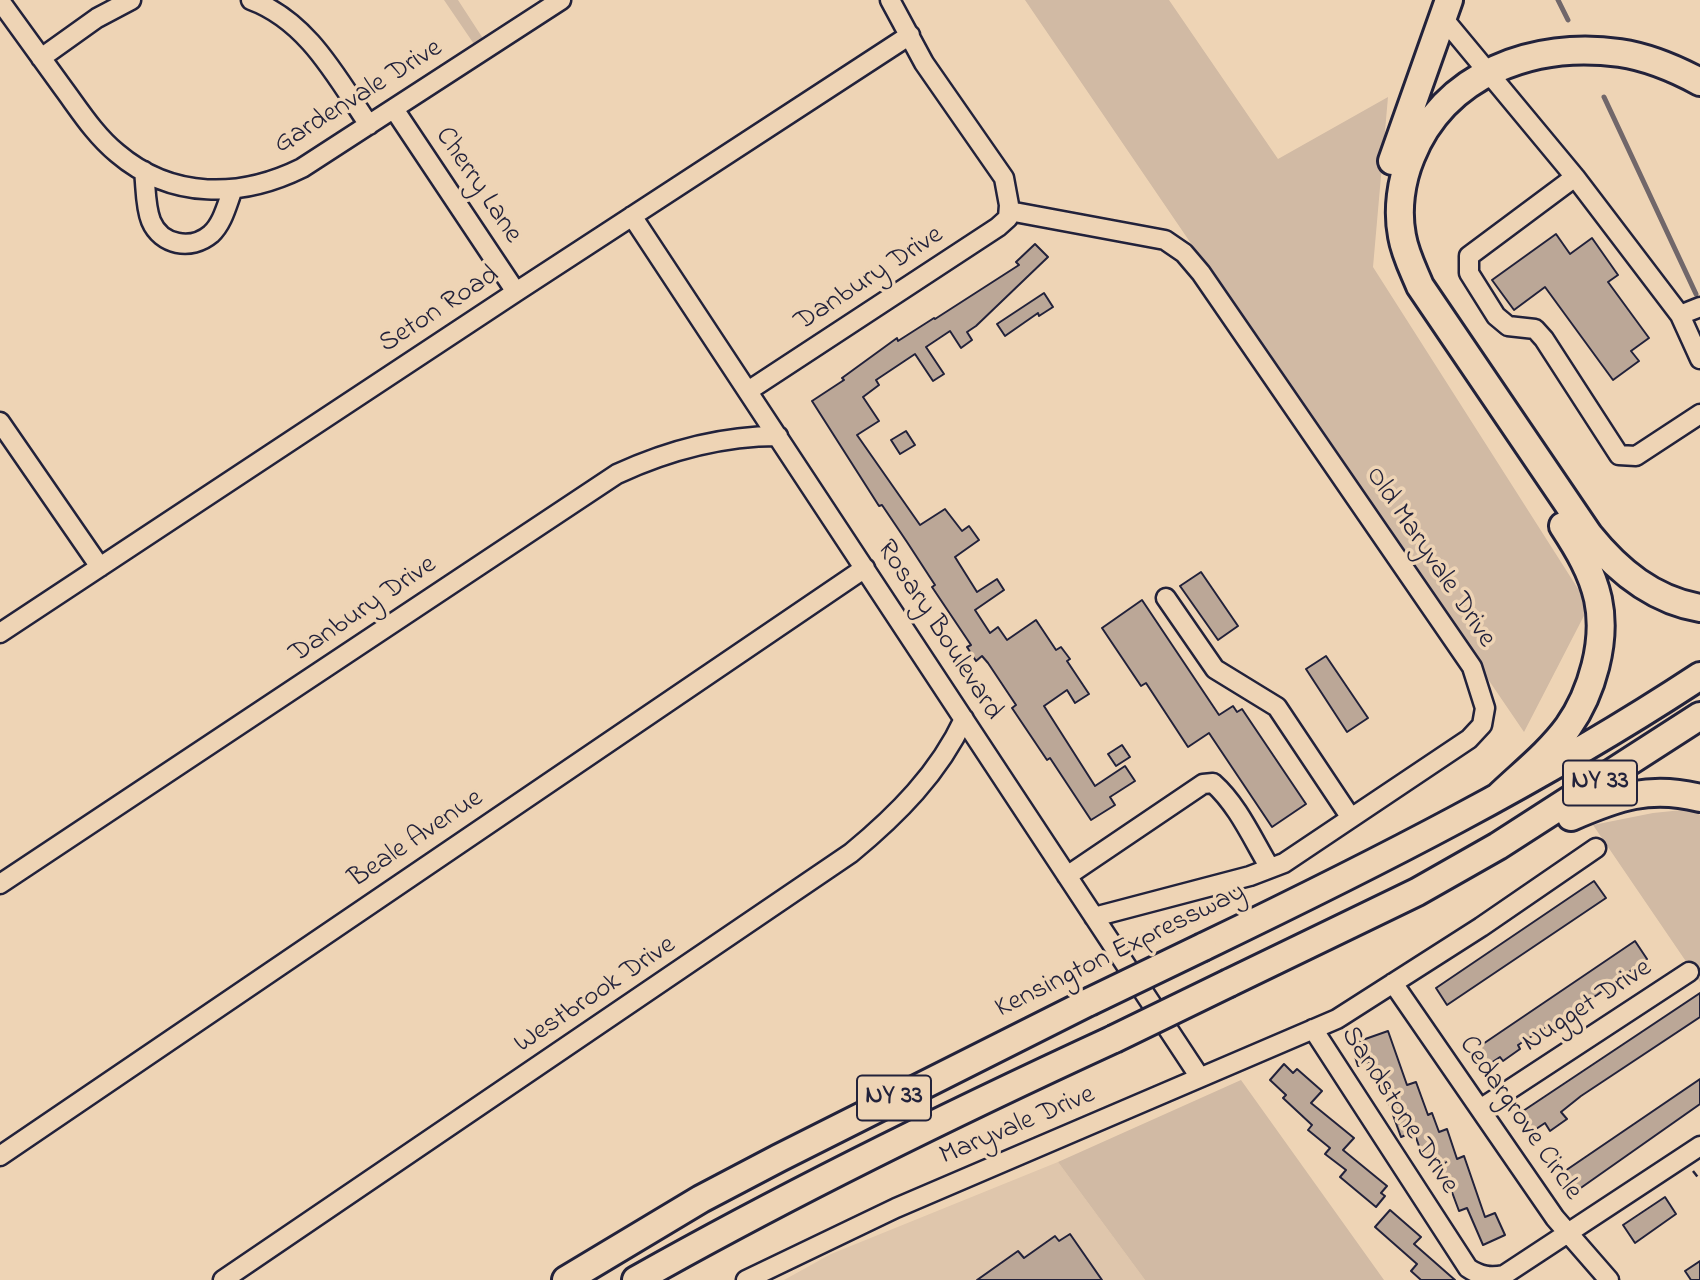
<!DOCTYPE html>
<style>
body{margin:0}
canvas{display:block;background:#eed4b5}
</style>
<canvas width="1700" height="1280"></canvas>
<script>
const g = document.querySelector('canvas').getContext('2d');
g.lineJoin = 'round';
function fillPath(path, color) { g.fillStyle = color; g.fill(path, 'evenodd'); }
function stroke(path, color, width, dash) { g.strokeStyle = color; g.lineWidth = width; g.lineCap = dash ? 'butt' : 'round'; g.setLineDash(dash || []); g.stroke(path); }
function label(font, color, halo, rows, align = 'center') {
  g.font = font + ' "Indie Flower",sans-serif'; g.lineWidth = 7; g.setLineDash([]); g.textBaseline = 'middle'; g.strokeStyle = halo; g.fillStyle = color; for (const [text, x, y, turn = 0] of rows) {
    g.save(); g.translate(x, y); g.rotate((+turn || 0) * Math.PI / 180); g.textAlign = isNaN(turn) ? turn : align; if (halo) g.strokeText(text, 0, 0); g.fillText(text, 0, 0); g.restore();
  }
}
fillPath(new Path2D(`
 M 1058,1162 L 1145,1280 L 784,1280 L 831,1254 Z`), '#dfc6ac');
fillPath(new Path2D(`
 M 444,0 L 458,0 L 484,40 L 476,47 Z
 M 1025,0 L 1169,0 L 1278,159 L 1388,97 L 1373,267 L 1589,606 L 1524,732 Z
 M 1692,809 L 1700,815 L 1700,982 L 1593,825 L 1653,813 Z
 M 1241,1080 L 1384,1280 L 1145,1280 L 1058,1162 Z`), '#d1baa4');
stroke(new Path2D(`
 M 1558,0 L 1568,20
 M 1604,97 L 1696,294`), '#71676a', 5);
const building = new Path2D(`
 M 1556,234 L 1570,254 L 1592,238 L 1618,275 L 1608,282 L 1649,338 L 1631,351 L 1639,361 L 1613,380 L 1545,287 L 1514,310 L 1492,280 Z
 M 1035,244 L 1048,257 L 976,326 L 967,332 L 972,340 L 961,348 L 950,331 L 926,347 L 944,374 L 933,381 L 915,354 L 876,380 L 879,385 L 863,397 L 879,421 L 857,435 L 920,525 L 945,509 L 962,531 L 969,526 L 979,540 L 955,557 L 977,592 L 997,579 L 1004,590 L 975,610 L 990,633 L 998,627 L 1007,640 L 1036,620 L 1056,650 L 1061,647 L 1070,659 L 1067,661 L 1089,694 L 1075,703 L 1067,690 L 1044,706 L 1095,786 L 1125,766 L 1135,781 L 1110,797 L 1115,805 L 1091,820 L 1050,758 L 1047,760 L 1012,708 L 1016,705 L 988,663 L 982,656 L 976,661 L 967,647 L 971,645 L 932,587 L 935,585 L 907,542 L 882,505 L 879,506 L 812,401 L 844,380 L 842,378 L 897,338 L 898,341 L 934,318 L 935,319 L 1019,265 L 1016,262 Z
 M 1044,293 L 1053,307 L 1039,316 L 1038,313 L 1005,336 L 997,324 Z
 M 906,431 L 915,445 L 900,454 L 891,440 Z
 M 1201,572 L 1238,626 L 1218,640 L 1180,586 Z
 M 1142,600 L 1219,715 L 1233,706 L 1237,712 L 1242,709 L 1306,804 L 1272,827 L 1209,733 L 1188,747 L 1146,683 L 1141,686 L 1102,628 Z
 M 1326,656 L 1368,718 L 1347,732 L 1306,669 Z
 M 1122,745 L 1130,757 L 1116,766 L 1108,754 Z
 M 1594,881 L 1606,898 L 1447,1005 L 1436,988 Z
 M 1635,941 L 1647,959 L 1597,995 L 1518,1045 L 1520,1049 L 1503,1061 L 1500,1057 L 1488,1065 L 1477,1048 Z
 M 1700,993 L 1700,1017 L 1581,1096 L 1561,1112 L 1567,1119 L 1550,1131 L 1545,1123 L 1533,1131 L 1520,1113 Z
 M 1388,1031 L 1407,1085 L 1416,1082 L 1428,1115 L 1432,1113 L 1439,1132 L 1447,1129 L 1457,1159 L 1464,1156 L 1485,1217 L 1495,1213 L 1505,1235 L 1483,1245 L 1467,1208 L 1459,1211 L 1446,1176 L 1441,1178 L 1433,1157 L 1424,1160 L 1414,1132 L 1401,1137 L 1373,1060 L 1358,1066 L 1351,1044 Z
 M 1284,1064 L 1293,1073 L 1297,1069 L 1322,1091 L 1311,1103 L 1354,1138 L 1343,1150 L 1387,1186 L 1381,1193 L 1385,1196 L 1376,1207 L 1340,1177 L 1346,1170 L 1325,1154 L 1330,1148 L 1308,1130 L 1312,1125 L 1283,1098 L 1286,1095 L 1270,1080 Z
 M 1700,1079 L 1700,1104 L 1575,1192 L 1562,1173 Z
 M 1665,1197 L 1676,1214 L 1635,1243 L 1623,1225 Z
 M 1390,1210 L 1421,1237 L 1414,1244 L 1455,1280 L 1421,1280 L 1411,1271 L 1417,1264 L 1375,1227 Z
 M 1070,1234 L 1102,1280 L 977,1280 L 1018,1251 L 1024,1258 L 1055,1236 L 1059,1241 Z
 M 1700,1261 L 1700,1280 L 1691,1280 L 1685,1271 Z`);
fillPath(building, '#bba797');
stroke(building, '#22223b', 2);
const minor = new Path2D(`
 M 251,0 C 308,21 337,78 369,125
 M 0,1 C 21,30 42,59 63,88 C 80,111 95,135 117,153 C 172,200 241,198 302,168 L 561,0
 M 1443,18 L 1575,177 L 1680,315 L 1700,307
 M 41,58 L 97,18 L 131,0
 M 394,109 L 516,292
 M 144,171 C 146,187 145,206 151,221 C 161,245 191,251 211,234 C 223,223 227,204 233,189
 M 1575,177 L 1469,256 L 1469,273 L 1496,316 L 1508,326 L 1535,329 L 1544,339 L 1619,455 L 1636,456 L 1700,414
 M 1009,211 L 1165,240 L 1184,253 L 1201,273 L 1472,667 L 1485,708 L 1482,725 L 1469,739 L 1284,863 L 1250,876 L 1094,917
 M 632,216 L 1199,1076
 M 1680,315 L 1700,359
 M 748,391 L 998,227 L 1008,218 L 1009,205 L 1004,178 L 924,63 L 890,0
 M 0,422 L 100,567
 M 1166,598 L 1215,669 L 1277,707 L 1351,818
 M 0,633 L 516,292 L 910,35
 M 1067,876 L 1203,784 L 1213,783 C 1238,805 1253,840 1270,868
 M 0,884 L 617,474 C 669,450 721,436 778,436
 M 1393,983 L 1555,1218 L 1609,1280
 M 1313,1029 L 1468,1268 C 1480,1276 1490,1278 1504,1275 L 1700,1146
 M 1480,1109 L 1689,972
 M 0,1156 L 865,568
 M 223,1280 L 851,853 C 897,815 939,773 964,719
 M 746,1280 L 896,1208 L 1337,1019 L 1481,927 L 1596,848`);
const highway = new Path2D(`
 M 1700,82 C 1676,69 1647,57 1620,53 C 1534,41 1445,73 1411,157 C 1401,181 1397,210 1402,236 C 1405,254 1413,269 1420,286 L 1589,535 C 1618,571 1653,600 1700,608
 M 1392,161 L 1449,0
 M 1499,796 C 1522,774 1549,753 1568,727 C 1592,693 1607,641 1598,599 C 1592,572 1578,549 1563,526
 M 1571,817 C 1617,797 1650,785 1700,798
 M 1203,947 C 1373,865 1542,780 1700,676
 M 1229,983 L 1417,892 L 1498,846 L 1700,716
 M 566,1280 L 701,1199 L 779,1158 L 1089,1002
 M 636,1280 C 792,1192 951,1114 1114,1039`);
stroke(minor, '#22223b', 23);
stroke(highway, '#22223b', 32);
stroke(new Path2D(`
 M 1693,1171 L 1700,1180`), '#22223b', 2.5, [7, 5]);
stroke(minor, '#eed4b5', 18);
stroke(highway, '#eed4b5', 26);
const highwayBridge = new Path2D(`
 M 1089,1002 L 1203,947
 M 1114,1039 L 1229,983`);
stroke(highwayBridge, '#22223b', 32, []);
stroke(highwayBridge, '#eed4b5', 26);
for (const [x, y, w] of [
 [1600,783,74],
 [894,1098,74]
]) { const box = new Path2D(); box.roundRect(x - w / 2, y - 22.5, w, 45, 5); g.fillStyle = '#eed4b5'; g.fill(box); stroke(box, '#22223b', 2); }
label('bold 26px', '#22223b', null, [
 ["NY 33",1600,783],
 ["NY 33",894,1098]
]);
label('28px', '#22223b', '#eed4b5', [
 ["Gardenvale Drive",359,98,-32],
 ["Cherry Lane",477,186,56],
 ["Danbury Drive",870,280,-33],
 ["Seton Road",440,311,-33],
 ["Old Maryvale Drive",1429,558,56],
 ["Danbury Drive",364,611,-34],
 ["Rosary Boulevard",938,631,57],
 ["Beale Avenue",417,840,-34],
 ["Kensington Expressway",1121,952,-26],
 ["Westbrook Drive",596,996,-34],
 ["Nugget Drive",1588,1007,-33],
 ["Sandstone Drive",1398,1111,57],
 ["Cedargrove Circle",1519,1119,55],
 ["Maryvale Drive",1018,1127,-23]
]);
</script>
